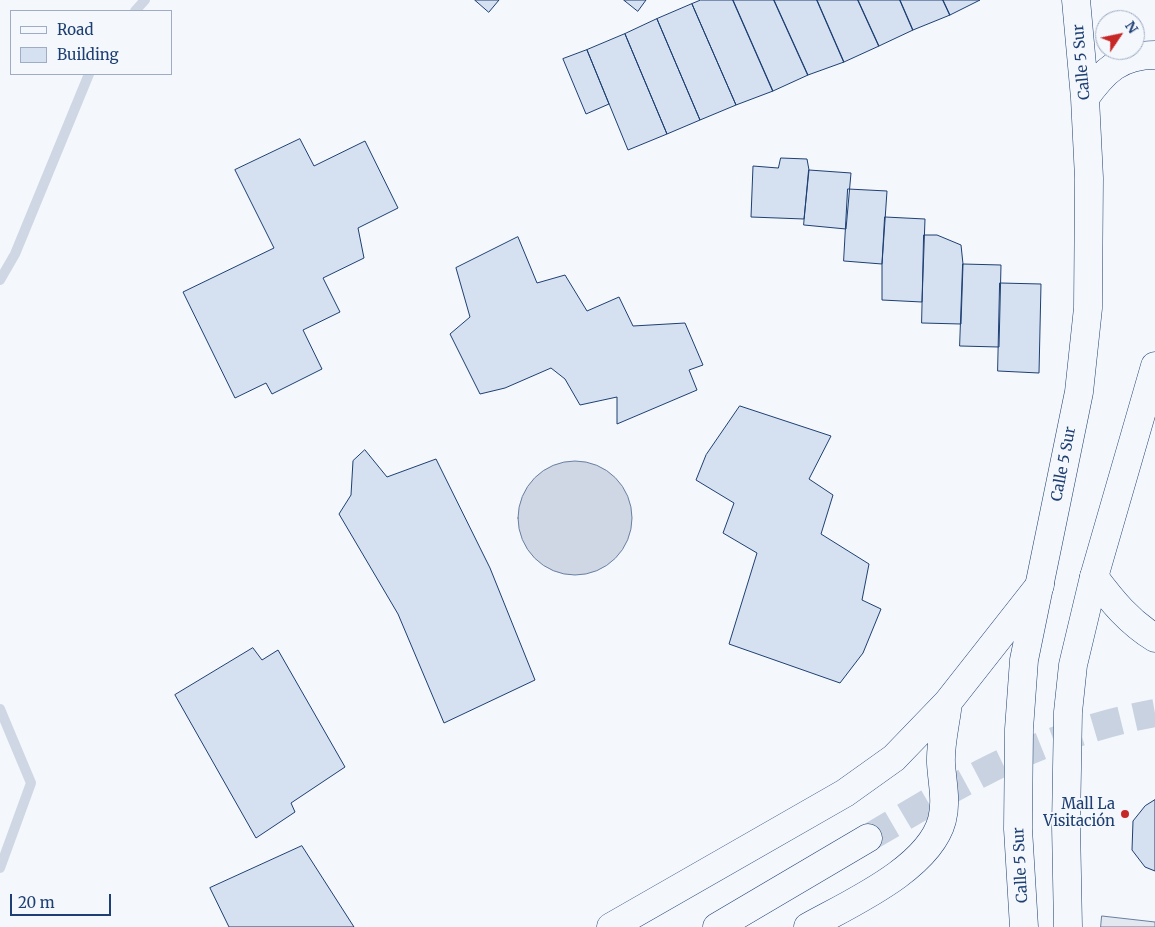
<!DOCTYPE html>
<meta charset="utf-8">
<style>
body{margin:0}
#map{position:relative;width:1155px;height:927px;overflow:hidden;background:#f4f7fb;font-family:Merriweather,serif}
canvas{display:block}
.legend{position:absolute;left:10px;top:10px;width:162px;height:65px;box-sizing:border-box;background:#f4f7fb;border:1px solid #9eadc5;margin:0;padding:6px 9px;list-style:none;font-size:15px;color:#1d3f73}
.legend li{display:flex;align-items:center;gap:10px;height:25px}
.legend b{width:25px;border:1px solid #9eadc5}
.north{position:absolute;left:1095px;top:10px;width:50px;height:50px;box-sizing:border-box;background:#f4f7fb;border:1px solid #9eadc5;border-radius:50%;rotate:56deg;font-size:14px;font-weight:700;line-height:20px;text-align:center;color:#1d3f73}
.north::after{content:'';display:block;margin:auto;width:18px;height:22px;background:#c62828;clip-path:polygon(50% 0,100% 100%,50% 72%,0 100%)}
.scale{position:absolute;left:10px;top:894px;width:101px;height:22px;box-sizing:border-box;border:2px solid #1d3f73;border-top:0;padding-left:6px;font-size:15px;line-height:18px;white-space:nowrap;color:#1d3f73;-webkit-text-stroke:4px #f4f7fb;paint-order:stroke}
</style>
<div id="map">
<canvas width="1155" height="927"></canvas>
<ul class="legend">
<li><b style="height:6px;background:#f4f7fb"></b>Road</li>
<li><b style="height:14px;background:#d5e0f0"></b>Building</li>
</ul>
<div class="north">N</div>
<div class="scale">20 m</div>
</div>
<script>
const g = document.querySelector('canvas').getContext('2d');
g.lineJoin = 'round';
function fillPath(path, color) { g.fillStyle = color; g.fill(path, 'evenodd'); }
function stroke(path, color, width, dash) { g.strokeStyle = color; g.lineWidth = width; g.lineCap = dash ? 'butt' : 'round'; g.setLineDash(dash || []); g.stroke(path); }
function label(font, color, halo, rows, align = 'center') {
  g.font = font + ' Merriweather,serif'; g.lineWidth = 4; g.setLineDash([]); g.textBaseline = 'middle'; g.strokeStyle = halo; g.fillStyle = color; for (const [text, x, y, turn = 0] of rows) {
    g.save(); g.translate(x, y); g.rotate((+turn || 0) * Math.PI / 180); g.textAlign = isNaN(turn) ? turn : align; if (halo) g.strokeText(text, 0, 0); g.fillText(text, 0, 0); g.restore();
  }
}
const parking = new Path2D(`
 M 1102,916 L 1155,922 L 1155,927 L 1101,927 Z`);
fillPath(parking, '#e3e8f0');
stroke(parking, '#687fa3', 1);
const water = new Path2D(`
 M518 518a57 57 0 1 1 114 0a57 57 0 1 1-114 0Z`);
fillPath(water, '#cfd7e4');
stroke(water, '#687fa3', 1);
stroke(new Path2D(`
 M 135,11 L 145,0
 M 0,280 L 15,254 L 89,74
 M 0,709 L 31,783 L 0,868`), '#cfd7e4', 10);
const building = new Path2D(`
 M 475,0 L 499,0 L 489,12 Z
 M 624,0 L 646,0 L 638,11 Z
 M 701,0 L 733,0 L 773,91 L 736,105 L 692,4 Z
 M 733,0 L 774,0 L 808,75 L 773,91 Z
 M 774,0 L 817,0 L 844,62 L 808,75 Z
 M 817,0 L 858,0 L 879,46 L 844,62 Z
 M 858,0 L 900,0 L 913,30 L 879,46 Z
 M 900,0 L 943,0 L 950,15 L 913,30 Z
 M 943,0 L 980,0 L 950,15 Z
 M 692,4 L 736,105 L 700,120 L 657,19 Z
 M 657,19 L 700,120 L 667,134 L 625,34 Z
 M 625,34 L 667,134 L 628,150 L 587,50 Z
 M 587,50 L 609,104 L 586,114 L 563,59 Z
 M 300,139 L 314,166 L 365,141 L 398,208 L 358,228 L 364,258 L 323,278 L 340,312 L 303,330 L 322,369 L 272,394 L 266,383 L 235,398 L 183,292 L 274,248 L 235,170 Z
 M 781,158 L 807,159 L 809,170 L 804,219 L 751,217 L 753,166 L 778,168 Z
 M 809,170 L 851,173 L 846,229 L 804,225 Z
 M 848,189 L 887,191 L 882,264 L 844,261 Z
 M 885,217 L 925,219 L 922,302 L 882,300 L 882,264 Z
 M 924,235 L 937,235 L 961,245 L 963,264 L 961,324 L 922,323 Z
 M 518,237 L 537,283 L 565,275 L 587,311 L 619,297 L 633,326 L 685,323 L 703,365 L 689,370 L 697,390 L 617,424 L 617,397 L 580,405 L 565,379 L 551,368 L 505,388 L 480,394 L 450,334 L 470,317 L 456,268 Z
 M 963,264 L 1001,265 L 999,347 L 960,346 Z
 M 1000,283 L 1041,284 L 1039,373 L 998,371 Z
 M 740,406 L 831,436 L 809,479 L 833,495 L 821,534 L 869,564 L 862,600 L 881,609 L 863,653 L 840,683 L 729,644 L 757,553 L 723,533 L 734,503 L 696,480 L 706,455 Z
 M 365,450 L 387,477 L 436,459 L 490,568 L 535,680 L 444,723 L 398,614 L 339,514 L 351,495 L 353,461 Z
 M 253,648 L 262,660 L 278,650 L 345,767 L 291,803 L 295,812 L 256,838 L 175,695 Z
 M 1155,800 L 1155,871 L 1145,867 L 1132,850 L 1133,821 L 1145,806 Z
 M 302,846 L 354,927 L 229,927 L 210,888 Z`);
fillPath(building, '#d5e0f0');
stroke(building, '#1d3f73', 1);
stroke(new Path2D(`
 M 868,838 C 906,816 943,793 982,773 C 1036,745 1095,724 1155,713`), '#c9d2e0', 28, [28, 14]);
const minor = new Path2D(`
 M 1085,98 C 1104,71 1120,55 1155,55
 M 1024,927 L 1018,829 L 1019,729 L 1024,660 L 1079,392 L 1088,308 L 1089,178 L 1085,98 L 1076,0
 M 1068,927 L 1066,825 L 1068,712 L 1073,665 L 1094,577 L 1155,366`);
const major = new Path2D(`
 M 1094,577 C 1112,601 1129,622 1155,638
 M 611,927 L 845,793 L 894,758 L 948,702 L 1040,585
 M 717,927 L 868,838
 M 808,927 C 849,904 929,869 942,820 C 947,801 942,782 941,763 C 940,744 946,722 948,702`);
stroke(minor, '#1d3f73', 29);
stroke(major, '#1d3f73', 29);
stroke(minor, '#f4f7fb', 28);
stroke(major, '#f4f7fb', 28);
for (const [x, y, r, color] of [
 [1125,814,5,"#c62828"]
]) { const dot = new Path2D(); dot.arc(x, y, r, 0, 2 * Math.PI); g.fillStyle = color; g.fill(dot); stroke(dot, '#f4f7fb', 2); }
label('15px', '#1d3f73', '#f4f7fb', [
 ["Calle 5 Sur",1082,62,-95],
 ["Calle 5 Sur",1064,464,-79],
 ["Calle 5 Sur",1021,865,-93]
]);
label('15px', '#1d3f73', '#f4f7fb', [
 ["Mall La",1115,805],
 ["Visitación",1115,822]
], 'right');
</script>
